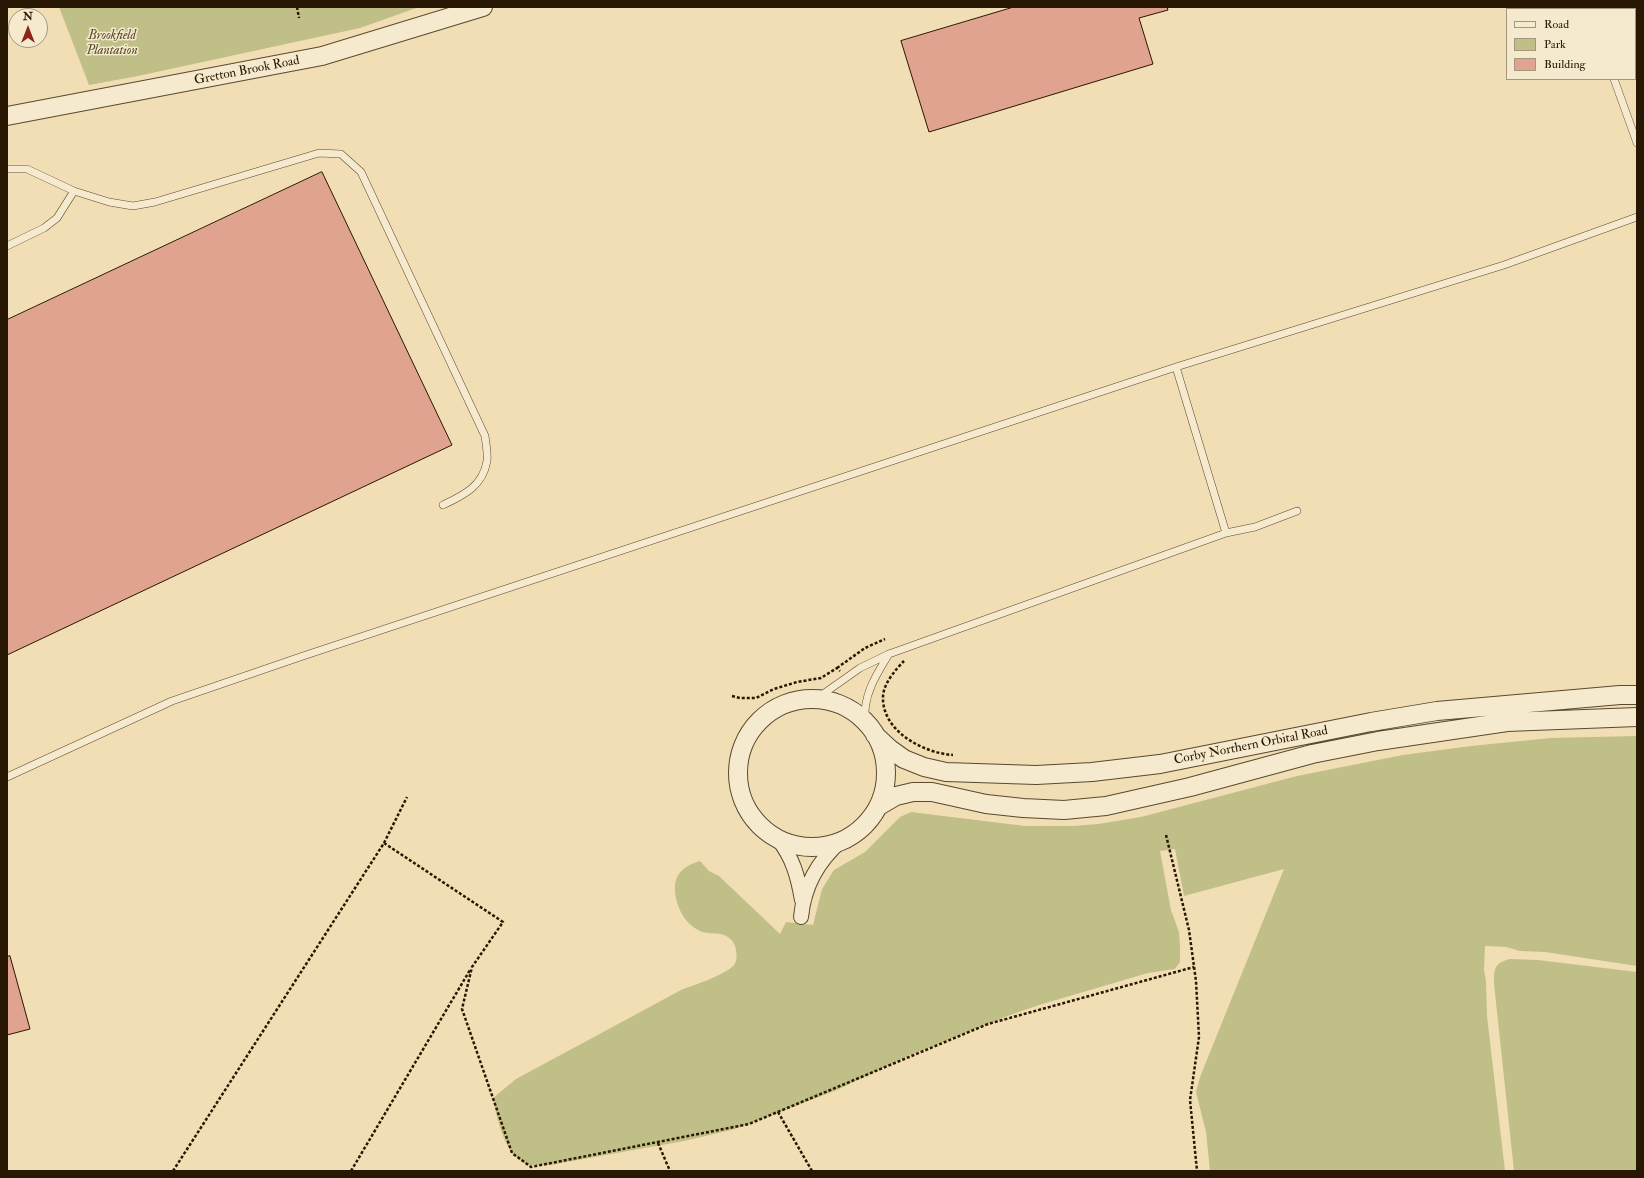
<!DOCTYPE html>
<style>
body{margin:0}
#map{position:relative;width:1644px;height:1178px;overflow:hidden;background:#f1deb4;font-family:"IM FELL Double Pica",serif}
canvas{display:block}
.frame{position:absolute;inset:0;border:8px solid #281703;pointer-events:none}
.legend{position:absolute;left:1506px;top:8px;width:130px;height:72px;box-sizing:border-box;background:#f6eace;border:1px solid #a4967d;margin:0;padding:5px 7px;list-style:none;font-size:12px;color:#281703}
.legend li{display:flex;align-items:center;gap:8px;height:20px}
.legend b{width:20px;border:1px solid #a4967d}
.north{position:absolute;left:8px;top:8px;width:40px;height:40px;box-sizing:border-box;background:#f6eace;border:1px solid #a4967d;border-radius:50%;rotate:0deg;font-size:11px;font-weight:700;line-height:16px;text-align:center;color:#281703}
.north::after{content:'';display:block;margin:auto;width:14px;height:18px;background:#8f2418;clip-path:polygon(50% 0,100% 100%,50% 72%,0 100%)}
</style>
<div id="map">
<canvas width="1644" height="1178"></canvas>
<div class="frame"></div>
<ul class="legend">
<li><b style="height:5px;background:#f6eace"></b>Road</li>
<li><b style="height:11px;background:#c1bf88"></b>Park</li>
<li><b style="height:11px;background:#e0a390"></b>Building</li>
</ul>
<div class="north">N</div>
</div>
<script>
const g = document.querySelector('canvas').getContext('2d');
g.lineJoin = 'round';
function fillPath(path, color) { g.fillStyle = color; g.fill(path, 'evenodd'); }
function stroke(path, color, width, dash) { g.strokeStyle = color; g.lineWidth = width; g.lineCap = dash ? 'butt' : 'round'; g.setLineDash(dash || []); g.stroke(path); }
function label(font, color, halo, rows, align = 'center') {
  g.font = font + ' "IM FELL Double Pica",serif'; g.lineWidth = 3; g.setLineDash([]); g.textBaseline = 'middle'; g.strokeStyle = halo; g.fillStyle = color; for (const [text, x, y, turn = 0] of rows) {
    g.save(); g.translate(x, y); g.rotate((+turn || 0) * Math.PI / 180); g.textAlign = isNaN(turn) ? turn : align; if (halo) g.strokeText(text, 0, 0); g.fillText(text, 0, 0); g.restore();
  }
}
fillPath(new Path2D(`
 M 59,7 L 419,7 L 360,28 L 138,76 L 89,85 Z
 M 1637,736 L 1637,966 L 1545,952 L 1520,951 L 1506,947 L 1485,946 L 1484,970 L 1486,981 L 1487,1016 L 1505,1171 L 1210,1171 L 1206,1132 L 1196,1092 L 1200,1077 L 1284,869 L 1184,896 L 1175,849 L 1160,851 L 1171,910 L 1179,932 L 1180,945 L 1180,962 L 1175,969 L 1148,973 L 1039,1005 L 1010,1015 L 908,1056 L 837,1090 L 735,1129 L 684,1141 L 550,1165 L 527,1165 C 521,1160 514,1156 510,1150 C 501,1135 496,1115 493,1098 L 516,1079 L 683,989 C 695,985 724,975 733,966 C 737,962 737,956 736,951 C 736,946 733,941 729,938 C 721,931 709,935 700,931 C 683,923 674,903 675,885 C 677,870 688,865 700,861 L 709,871 L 719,876 L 780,934 L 786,922 L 813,925 L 822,889 L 834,870 L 865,852 L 900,817 L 911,812 L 1025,826 L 1074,826 L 1098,824 L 1141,817 L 1297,776 L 1403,755 L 1471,746 L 1551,738 Z
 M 1510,959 L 1538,960 L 1637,972 L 1637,1171 L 1514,1171 L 1494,984 C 1494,969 1494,963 1510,959 Z`), '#c1bf88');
const building = new Path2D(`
 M 1014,7 L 1167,7 L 1168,10 L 1139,18 L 1153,64 L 929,132 L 901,41 Z
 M 322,172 L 452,445 L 7,655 L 7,320 Z
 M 10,956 L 30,1029 L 7,1035 L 7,957 Z`);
fillPath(building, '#e0a390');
stroke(building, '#281703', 1);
const service = new Path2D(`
 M 1587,7 L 1588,9
 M 1614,79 L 1637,143
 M 7,169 L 27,169 L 74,191 L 109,202 L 133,206 L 155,202 L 319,153 L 341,154 L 361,172 L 485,436 C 486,444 488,454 487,461 C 483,486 464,495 443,505
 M 7,246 L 44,228 L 57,218 L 74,191
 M 1176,367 L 1226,533
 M 816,699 L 860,668 L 889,654 L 1226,533 L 1255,527 L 1297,511
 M 865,721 C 863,695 876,675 889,654
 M 7,777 L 172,701 L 303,656 L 1176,367 L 1504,265 L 1637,217`);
const minor = new Path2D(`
 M 778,839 C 793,858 798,877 802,900
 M 801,917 C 804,886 818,861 841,841`);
const tertiary = new Path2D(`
 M 7,116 L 322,56 L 483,7
 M738 773a74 74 0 1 1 148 0a74 74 0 1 1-148 0Z
 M 875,735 L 890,749 L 904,759 L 924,767 L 946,772 L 1036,775 L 1092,772 L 1160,764 L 1371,722 L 1437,711 L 1620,695 L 1637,695
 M 879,806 L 896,796 L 913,792 L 932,792 L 986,804 L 1023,808 L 1064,810 L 1106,806 L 1190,787 L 1312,754 L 1378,741 L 1507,722 L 1637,717`);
stroke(service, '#5a492f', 8);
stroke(minor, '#5a492f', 16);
stroke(tertiary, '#5a492f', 20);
stroke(new Path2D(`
 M 297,7 L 299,18
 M 904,661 C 896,669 883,684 883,697 C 882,731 923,753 953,755
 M 837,668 L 865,648 L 885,639
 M 732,696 L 740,698 L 756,698 L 774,689 L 797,682 L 821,678 L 837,668 L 840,671
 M 1166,835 L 1189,930 L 1196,981 L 1199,1037 L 1190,1100 L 1197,1171
 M 384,843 L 503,922 L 472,967 L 462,1009 L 512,1153 L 531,1167 L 749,1124 L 988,1024 L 1194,967
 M 778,1112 L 812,1171
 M 658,1143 L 670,1171
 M 173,1171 L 384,843 L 407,797
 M 351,1171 L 470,970`), '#281703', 2.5, [3, 2]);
stroke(service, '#f6eace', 7);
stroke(minor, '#f6eace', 14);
stroke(tertiary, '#f6eace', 18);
label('italic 13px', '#56492b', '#f6eace', [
 ["Brookfield",112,36],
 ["Plantation",112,51]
]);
label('13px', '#281703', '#f6eace', [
 ["Gretton Brook Road",247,71,-11],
 ["Corby Northern Orbital Road",1251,746,-11]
]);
</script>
